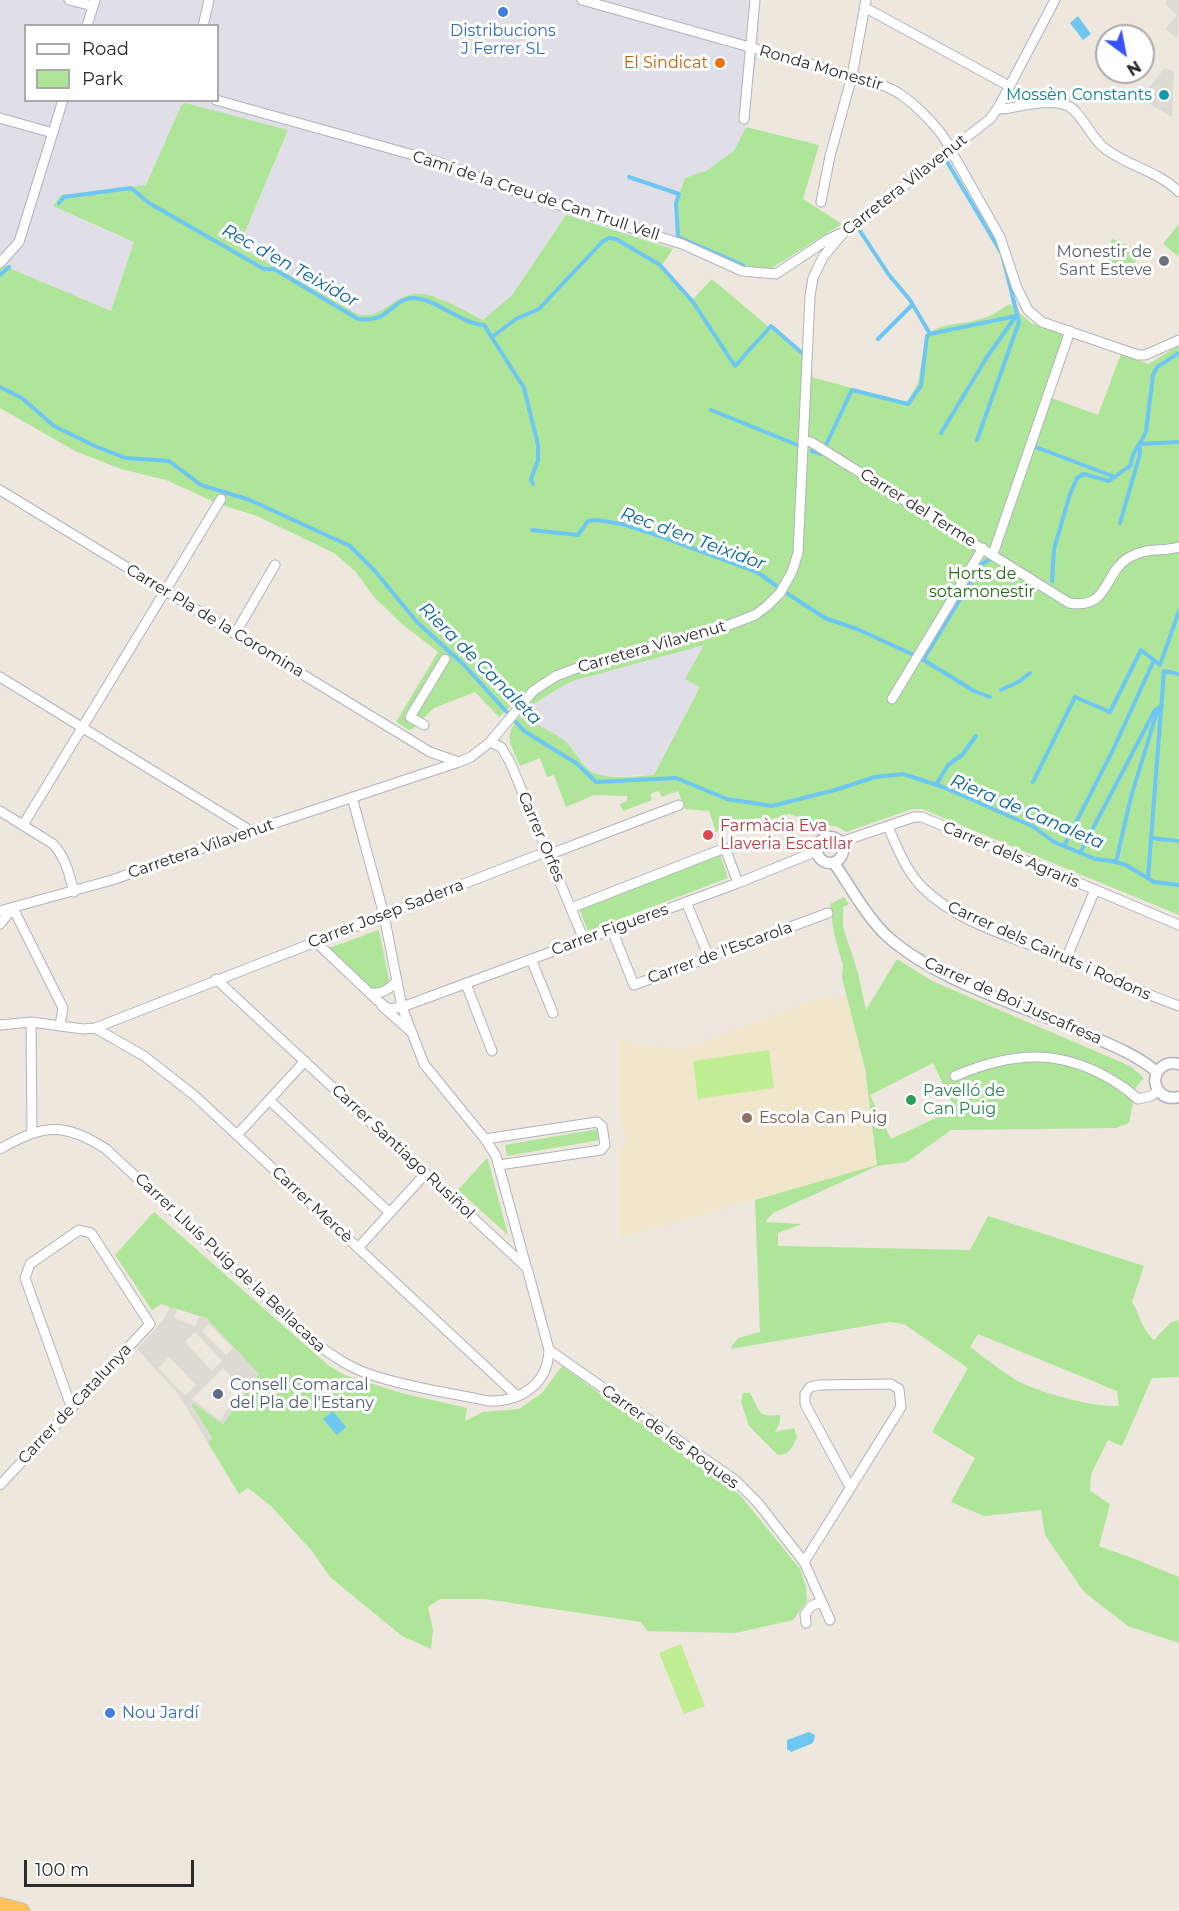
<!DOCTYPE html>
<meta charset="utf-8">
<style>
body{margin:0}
#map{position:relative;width:1179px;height:1911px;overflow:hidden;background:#ede7dd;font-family:Montserrat,sans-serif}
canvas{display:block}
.legend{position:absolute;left:24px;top:24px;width:195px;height:78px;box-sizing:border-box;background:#fff;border:2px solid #aaa;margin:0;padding:8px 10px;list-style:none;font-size:18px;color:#2b2b2b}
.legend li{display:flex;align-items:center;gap:12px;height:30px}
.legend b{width:30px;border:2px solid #aaa}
.north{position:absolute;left:1095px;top:24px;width:60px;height:60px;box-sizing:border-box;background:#fff;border:2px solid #aaa;border-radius:50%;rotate:148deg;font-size:16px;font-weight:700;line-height:24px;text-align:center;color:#2b2b2b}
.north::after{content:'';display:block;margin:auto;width:21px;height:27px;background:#3851ff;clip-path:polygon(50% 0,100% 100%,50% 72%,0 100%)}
.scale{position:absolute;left:24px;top:1860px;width:170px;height:27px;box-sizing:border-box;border:3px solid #2b2b2b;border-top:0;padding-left:8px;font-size:18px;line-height:21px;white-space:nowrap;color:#2b2b2b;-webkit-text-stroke:4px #fff;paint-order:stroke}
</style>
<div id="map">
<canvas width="1179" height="1911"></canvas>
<ul class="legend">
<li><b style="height:8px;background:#fff"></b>Road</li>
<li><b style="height:16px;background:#aee598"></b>Park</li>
</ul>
<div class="north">N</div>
<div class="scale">100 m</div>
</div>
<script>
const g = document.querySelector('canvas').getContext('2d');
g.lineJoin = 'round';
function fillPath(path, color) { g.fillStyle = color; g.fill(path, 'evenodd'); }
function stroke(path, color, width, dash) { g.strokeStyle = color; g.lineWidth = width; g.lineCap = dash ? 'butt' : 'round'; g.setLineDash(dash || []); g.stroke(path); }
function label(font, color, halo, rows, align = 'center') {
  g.font = font + ' Montserrat,sans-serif'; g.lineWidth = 6; g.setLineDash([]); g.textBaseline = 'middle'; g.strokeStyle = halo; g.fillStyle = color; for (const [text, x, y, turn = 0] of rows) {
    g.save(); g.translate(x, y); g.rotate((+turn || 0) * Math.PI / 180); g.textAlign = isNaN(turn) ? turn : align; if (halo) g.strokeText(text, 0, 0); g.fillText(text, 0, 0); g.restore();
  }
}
fillPath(new Path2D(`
 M 0,0 L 759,0 L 758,49 L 746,127 L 735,151 L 706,171 L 685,178 L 677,201 L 679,239 L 673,249 L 566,216 L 512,295 L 483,320 L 438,298 L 414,293 L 386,306 L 378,313 L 366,317 L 357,314 L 239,246 L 288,130 L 181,106 L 146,186 L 132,186 L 54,206 L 95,226 L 134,242 L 111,311 L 2,265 L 0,267 ZM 26,26 L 218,26 L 218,100 L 26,100 Z
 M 705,644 L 700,687 L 655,775 L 602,776 L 587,769 L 573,749 L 533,723 L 524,710 L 564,685 L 576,680 Z`), '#e0dee6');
fillPath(new Path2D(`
 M 831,994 L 833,1001 L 847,995 L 865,1068 L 877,1166 L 620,1238 L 619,1151 L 627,1139 L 619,1111 L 619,1040 L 674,1050 L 684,1049 Z`), '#efe6cc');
fillPath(new Path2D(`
 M 185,103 L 288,130 L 239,246 L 357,314 C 379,321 391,298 413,294 C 431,290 466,312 483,320 L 512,295 L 566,215 L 673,249 L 662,265 L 693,299 L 712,279 L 802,355 L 814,378 L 907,402 L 918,383 L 926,335 C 942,322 962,325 980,319 C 991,317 1001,309 1010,304 L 1031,323 L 1067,336 L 1046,396 L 1098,415 L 1121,354 L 1149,364 L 1179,345 L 1179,915 L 922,809 L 912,809 L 846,832 C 835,824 827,824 814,829 L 802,818 L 789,814 L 773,819 L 756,818 L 716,832 L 709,811 L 685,809 L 678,791 L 662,797 L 659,791 L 650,794 L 652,800 L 623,811 L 620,804 L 627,801 L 627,796 L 594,795 L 566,807 L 554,775 L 547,777 L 540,758 L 520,766 C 508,737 503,737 524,710 L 514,703 L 499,717 L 475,692 L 434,708 L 413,729 L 409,730 L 396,722 L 438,652 L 402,624 L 374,597 L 356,572 L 334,553 L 257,516 L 219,504 L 166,480 L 121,469 L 75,451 L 0,408 L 0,267 L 2,265 L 111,311 L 134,242 L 53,206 L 61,195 L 146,185 L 181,106 ZM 704,645 L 685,679 L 700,687 L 654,775 C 636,776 599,782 586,767 C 578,759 574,749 565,741 C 549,728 538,730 524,710 L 564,685 L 576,680 Z
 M 746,127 L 819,145 L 803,199 L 842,224 L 770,269 L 749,267 L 679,239 L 677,201 L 685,178 L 706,171 L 734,151 Z
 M 1179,224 L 1179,257 L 1163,244 Z
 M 1112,239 L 1140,250 L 1129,277 L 1101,266 Z
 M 720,855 L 728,878 L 588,931 L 579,908 Z
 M 844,897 L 849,904 L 843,907 L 843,927 L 858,973 L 866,1010 L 897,959 L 932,981 L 1130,1066 L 1144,1078 L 1136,1087 L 1129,1123 L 1116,1128 L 951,1130 L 907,1162 L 877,1166 L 773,1213 L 765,1222 L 802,1224 L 778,1233 L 778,1246 L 970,1250 L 988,1216 L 1144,1266 L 1132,1302 C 1141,1317 1141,1328 1154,1340 L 1170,1323 L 1179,1320 L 1179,1377 L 1152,1378 L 1122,1446 L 1108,1440 L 1091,1474 L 1090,1491 L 1110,1504 L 1099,1546 L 1135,1559 L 1179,1577 L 1179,1643 L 1128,1626 L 1084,1592 L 1045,1535 L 1041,1510 L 984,1516 L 951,1502 L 975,1458 L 932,1432 L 968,1368 L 904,1324 L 889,1322 L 730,1349 L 738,1338 L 760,1332 L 755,1200 L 877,1165 L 865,1068 L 842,978 L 843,965 L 834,934 L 830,904 ZM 933,1063 L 953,1105 L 940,1111 L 942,1115 L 891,1139 L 870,1095 ZM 978,1334 L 1117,1391 L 1119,1406 C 1095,1408 1036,1392 1016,1380 C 1000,1370 985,1358 970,1347 Z
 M 379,930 L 389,980 L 386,986 L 375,990 L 371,988 L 329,948 Z
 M 598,1129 L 600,1140 L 507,1156 L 505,1145 Z
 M 487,1158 L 488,1160 L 508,1235 L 458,1190 Z
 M 154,1212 L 329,1366 L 345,1375 L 401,1393 L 467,1408 L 465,1421 L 483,1412 L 519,1409 L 542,1393 L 562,1366 L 740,1495 L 800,1569 L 806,1587 L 807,1601 L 793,1620 L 736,1633 L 647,1631 L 641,1622 L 485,1599 L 440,1599 L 428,1607 L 433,1630 L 431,1649 L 402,1636 L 330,1577 L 312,1551 L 271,1506 L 248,1488 L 239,1494 L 208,1443 L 212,1438 L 191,1405 L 193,1403 L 223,1424 L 259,1374 L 206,1318 L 161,1304 L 152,1310 L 115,1255 Z
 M 743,1393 L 750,1393 C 761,1412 756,1417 780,1415 L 780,1422 L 775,1432 L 794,1428 L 797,1437 C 793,1446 790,1455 778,1455 L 749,1426 L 741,1402 Z`), '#aee598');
fillPath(new Path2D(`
 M 769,1050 L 774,1088 L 698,1099 L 693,1061 Z
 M 681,1644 L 705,1706 L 684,1714 L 659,1653 Z`), '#c1ed93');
fillPath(new Path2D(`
 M 1167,0 L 1179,0 L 1178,37 L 1175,37 L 1165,29 L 1177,15 L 1165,4 Z
 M 1165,68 L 1174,72 L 1172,117 L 1140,98 Z
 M 170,1307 L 177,1309 L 174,1318 L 195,1326 L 199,1317 L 206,1318 L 259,1374 L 223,1424 L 193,1403 L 192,1405 L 212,1438 L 208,1443 L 179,1395 L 137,1349 L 164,1319 ZM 209,1324 L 233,1348 L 226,1355 L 202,1331 ZM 195,1332 L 222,1361 L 212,1371 L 185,1342 ZM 169,1357 L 196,1385 L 185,1396 L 158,1368 ZM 223,1368 L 243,1389 L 220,1420 L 192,1399 Z`), '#dddad4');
fillPath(new Path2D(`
 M 1078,16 L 1091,34 L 1083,40 L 1070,23 Z
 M 333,1411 L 346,1427 L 337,1435 L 323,1419 Z
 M 809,1732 L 815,1735 L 813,1743 L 791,1752 L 787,1749 L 787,1740 Z`), '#6dc7f2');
stroke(new Path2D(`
 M 946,160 L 1002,254 L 1019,322 L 977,440
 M 629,177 L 679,194 L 676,203 L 678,237 L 743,265
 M 59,203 L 64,197 L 131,188 L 149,203 L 264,269 L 274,269 L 358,319 C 366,320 374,320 381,316 C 393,310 399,298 414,298 C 437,299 459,323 484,325 L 524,388 L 538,445 L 538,460 L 531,479 L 533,484
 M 860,231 L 889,275 L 910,300 L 930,334
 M 0,275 L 9,267
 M 492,337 L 516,319 L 539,309 L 602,242 L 609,238 L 616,239 L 660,265 L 693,302 L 735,366 L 771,326 L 802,353
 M 878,339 L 912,305
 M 0,387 L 22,398 L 54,426 L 97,447 L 126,458 L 169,461 L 201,485 L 250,500 L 350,546 L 374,570 L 417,622 L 464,665 L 524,731 L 576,763 L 596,782 L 676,778 L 727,799 L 772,806 L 835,790 L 875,777 L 903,774 L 943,787 L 1034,827 L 1054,842 L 1095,859 L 1112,861 L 1126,865 L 1154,882 L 1179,885
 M 711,410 L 800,446
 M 941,433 L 987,357 L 1016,316
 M 825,447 L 852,390 L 908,404 L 921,386 L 927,336 L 930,334 L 1016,316
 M 1033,448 L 1033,446 L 1115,477
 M 812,451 L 821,454
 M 1120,523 L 1140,454 L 1139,444 L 1179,442
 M 532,530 L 578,535 L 588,521 L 597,520 L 622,524 L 660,536 L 757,572 L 778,587
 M 1052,581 L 1054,549 L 1070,494 L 1077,478 L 1084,474 L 1109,481 L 1131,465 C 1131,451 1142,444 1146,431 L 1153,375 L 1157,367 L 1179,353
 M 788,594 L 825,618 L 857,629 L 916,656
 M 922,659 L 974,691 L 990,697
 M 923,660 L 981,565 L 994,556
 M 1001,690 L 1020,681 L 1030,673
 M 1033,782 L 1075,697 L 1110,712 L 1141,650 L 1160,665 L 1179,611
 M 936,785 L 948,765 L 962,755 L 976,736
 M 1151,838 L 1179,841
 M 1064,846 L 1113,750 L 1154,660
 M 1080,853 L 1155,710 L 1162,706
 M 1116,862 L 1131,797 L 1158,709
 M 1148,878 L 1164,671 L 1179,674`), '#6dc7f2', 4);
const minor = new Path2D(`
 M 69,0 L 93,6
 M 582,0 L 874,82 C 883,85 892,89 900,94 C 915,104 944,132 950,149 L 1000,237 L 1017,288 L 1028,310 L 1042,322 L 1138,355 L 1145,355 L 1179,340
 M 864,7 L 1009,86
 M 87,26 L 95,0
 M 203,26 L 209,0
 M 216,100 L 435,161 L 512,190 L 682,244 L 742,271 L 776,274 L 827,240 L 839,234
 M 998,108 L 1004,109 C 1023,106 1050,98 1068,106 C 1079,110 1092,138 1103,147 C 1126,166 1159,171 1179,192
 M 0,118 L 53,133
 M 744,119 L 755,0
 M 821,202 L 830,156 L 852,76 L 866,0
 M 0,263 L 19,242 L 63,100
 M 803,440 L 811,442 L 1069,603 C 1109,610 1103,574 1128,558 C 1146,547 1161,552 1179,547
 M 0,490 L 430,752 L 459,762
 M 993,554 L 1070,331
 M 235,634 L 275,565
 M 0,677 L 251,831
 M 892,699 L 983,548
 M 424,725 L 410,717 L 445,659
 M 490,742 L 501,747 L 510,762 L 584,940
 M 352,797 L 384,915 L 402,1007 L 424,1064 L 485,1139 L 496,1156 L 526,1266
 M 0,811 L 53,844 C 66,858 69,874 74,892
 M 23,825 L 221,499
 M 888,827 C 897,847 906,871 922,887 C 961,926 1019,938 1069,960 C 1106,975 1141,993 1179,1006
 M 841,842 L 914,817 L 922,817 L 1179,925
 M 686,902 L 709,957
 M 13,908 L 63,1008 L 60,1025
 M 571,908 L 725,848 L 738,883
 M 0,911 L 112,880 L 251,831 L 459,762 L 471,757 L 490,742 L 533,691 L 556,676 L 585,665 L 729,625 L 755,615 L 767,606 L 780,593 L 792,572 L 798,553 L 810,296 L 813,278 L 823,257 L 844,232 L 990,119 L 998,108 L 1055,0
 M 0,924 L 13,908
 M 612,930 L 634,985 L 828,913
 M 316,942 L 377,1000 L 389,1009 L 402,1007 L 738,883 L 817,851
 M 531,959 L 553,1013
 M 1066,959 L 1095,890
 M 466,984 L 492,1051
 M 370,993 C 382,994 388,990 396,982
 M 382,1006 L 410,1031
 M 31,1022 L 32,1134
 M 0,1025 L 31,1022 L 83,1029 L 95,1028 L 548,851 L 553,853 L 679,805
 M 95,1028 L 144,1056 L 195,1096 L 517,1396
 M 955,1076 C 1016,1050 1066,1048 1123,1087 C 1129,1091 1133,1095 1138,1099 L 1151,1096 L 1158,1091
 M 269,1100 L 390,1213
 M 237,1135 L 305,1061
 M 485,1139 L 597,1122 L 602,1126 L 605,1145 L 601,1150 L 499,1165
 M 0,1149 C 44,1124 64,1122 106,1149 L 312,1340 C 331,1355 351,1369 375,1376 C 411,1388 452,1393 488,1401 C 521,1402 548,1384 549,1350 L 527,1268 L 216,979
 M 358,1248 L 426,1173
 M 549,1350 L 735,1480 L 758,1503 L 804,1562 L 901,1407 L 899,1389 L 891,1384 L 819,1385 L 810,1387 L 805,1394 L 805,1404 L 850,1487
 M 0,1485 L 150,1324 L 91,1233 L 79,1230 L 30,1264 L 25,1278 L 72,1409
 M 804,1562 L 830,1620
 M 806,1623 L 805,1614 L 811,1606 L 821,1602`);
const tertiary = new Path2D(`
 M817 850a13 13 0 1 1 26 0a13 13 0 1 1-26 0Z
 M 834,863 C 850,886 867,918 888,937 C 943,985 1027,1006 1093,1037 C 1116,1047 1138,1056 1157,1072
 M 1179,1064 C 1166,1061 1156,1068 1155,1081 C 1157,1094 1166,1100 1179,1097`);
const trunk = new Path2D(`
 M 0,1905 L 22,1911`);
stroke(minor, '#b1b2bf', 11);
stroke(tertiary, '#b1b2bf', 13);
stroke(trunk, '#c8c8c8', 17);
stroke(minor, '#fff', 9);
stroke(tertiary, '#fff', 10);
stroke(trunk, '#fac258', 15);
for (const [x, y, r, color] of [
 [503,12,6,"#3f7fe0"],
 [720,63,6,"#e8710a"],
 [1164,95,6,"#0f9aa8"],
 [1164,261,6,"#6b7280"],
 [708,835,6,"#e0444e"],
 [911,1100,6,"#2e9e5b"],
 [747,1118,6,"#8d6e63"],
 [218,1394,6,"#5c6f8a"],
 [110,1713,6,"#3f7fe0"]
]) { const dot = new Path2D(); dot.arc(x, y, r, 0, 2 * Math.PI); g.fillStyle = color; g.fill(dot); stroke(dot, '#fff', 2); }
label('16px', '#366cbe', '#fff', [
 ["Distribucions",503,31],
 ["J Ferrer SL",503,49],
 ["Nou Jardí",122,1713,"left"]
]);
label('16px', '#c56008', '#fff', [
 ["El Sindicat",708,63]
], 'right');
label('16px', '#2b2b2b', '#fff', [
 ["Ronda Monestir",821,68,16],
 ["Carretera Vilavenut",905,185,-38],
 ["Camí de la Creu de Can Trull Vell",536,196,18],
 ["Carrer del Terme",918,508,32],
 ["Carrer Pla de la Coromina",215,621,31],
 ["Carretera Vilavenut",652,647,-16],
 ["Carrer Orfes",541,837,67],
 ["Carretera Vilavenut",201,849,-19],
 ["Carrer dels Agraris",1011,855,23],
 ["Carrer Josep Saderra",386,914,-21],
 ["Carrer Figueres",610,930,-20],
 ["Carrer dels Cairuts i Rodons",1049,951,24],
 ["Carrer de l'Escarola",720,953,-20],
 ["Carrer de Boi Juscafresa",1013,1001,24],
 ["Carrer Santiago Rusiñol",403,1152,43],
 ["Carrer Mercè",312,1205,43],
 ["Carrer Lluís Puig de la Bellacasa",230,1263,43],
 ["Carrer de Catalunya",75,1404,-47],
 ["Carrer de les Roques",670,1437,36]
]);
label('16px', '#0d838f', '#fff', [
 ["Mossèn Constants",1152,95]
], 'right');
label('16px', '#5b616d', '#fff', [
 ["Monestir de",1152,252],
 ["Sant Esteve",1152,270]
], 'right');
label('16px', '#246b18', '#fff', [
 ["Horts de",982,574],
 ["sotamonestir",982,592]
]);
label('16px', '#be3a42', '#fff', [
 ["Farmàcia Eva",720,826],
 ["Llaveria Escatllar",720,844]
], 'left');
label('16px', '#27864d', '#fff', [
 ["Pavelló de",923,1091],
 ["Can Puig",923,1109]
], 'left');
label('16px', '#785e54', '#fff', [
 ["Escola Can Puig",759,1118]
], 'left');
label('16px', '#4e5e75', '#fff', [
 ["Consell Comarcal",230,1385],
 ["del Pla de l'Estany",230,1403]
], 'left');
label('italic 18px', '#0964a1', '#fff', [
 ["Rec d'en Teixidor",290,266,29],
 ["Rec d'en Teixidor",693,539,20],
 ["Riera de Canaleta",480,664,45],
 ["Riera de Canaleta",1027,812,23]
]);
</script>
